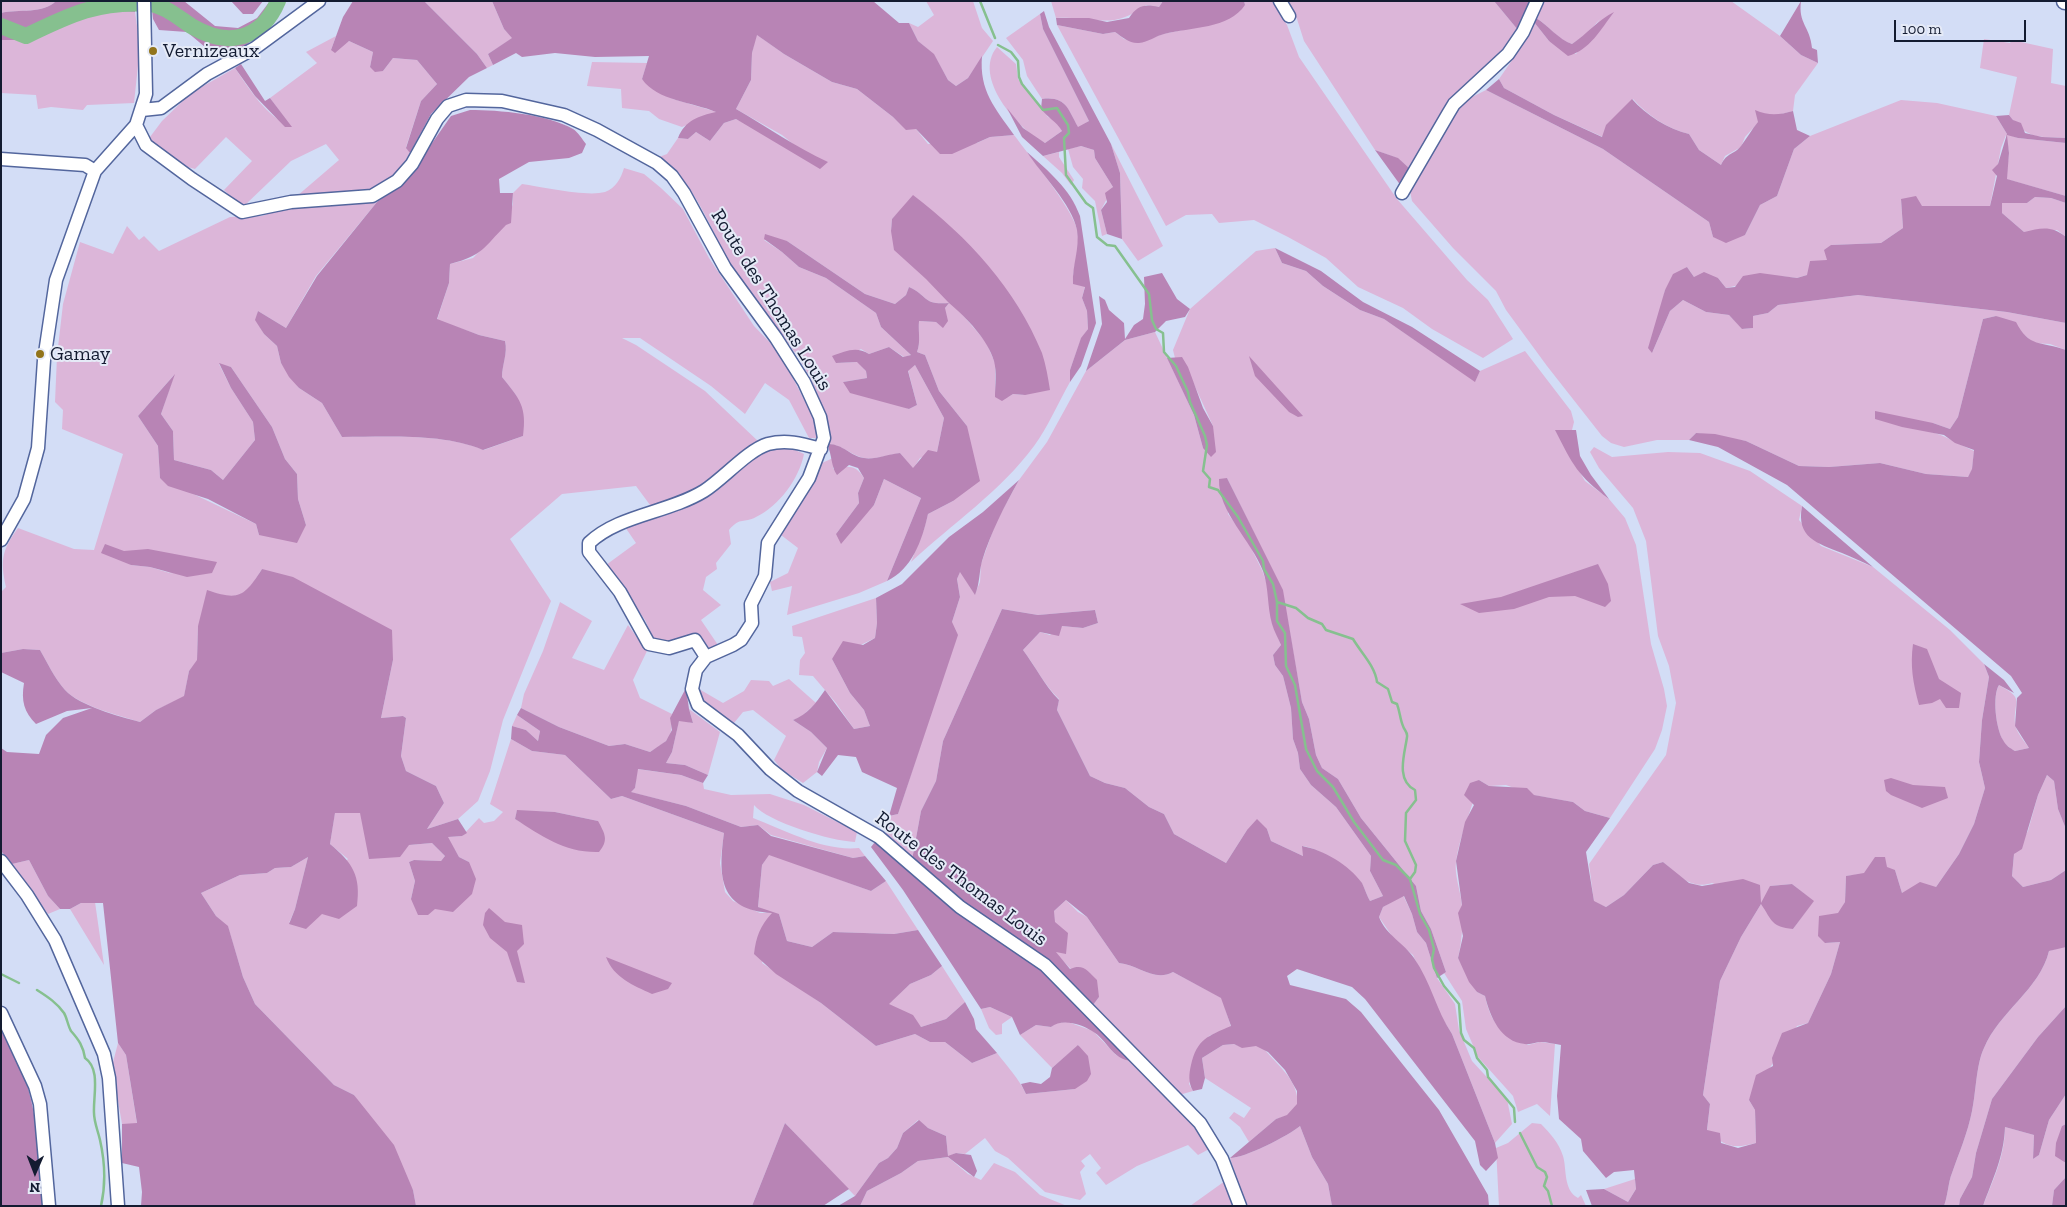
<!DOCTYPE html>
<style>
body{margin:0}
#map{position:relative;width:2067px;height:1207px;overflow:hidden;background:#d3ddf6;font-family:"Zilla Slab",serif}
canvas{display:block}
.frame{position:absolute;inset:0;border:2px solid #131b31;pointer-events:none}
.north{position:absolute;left:10px;top:1147px;width:50px;height:50px;-webkit-text-stroke:4px #e5eaf7;paint-order:stroke;rotate:181deg;font-size:14px;font-weight:700;line-height:20px;text-align:center;color:#131b31}
.north::after{content:'';display:block;margin:auto;width:18px;height:22px;background:#131b31;clip-path:polygon(50% 0,100% 100%,50% 72%,0 100%)}
.scale{position:absolute;left:1894px;top:20px;width:132px;height:22px;box-sizing:border-box;border:2px solid #131b31;border-top:0;padding-left:6px;font-size:15px;line-height:18px;white-space:nowrap;color:#131b31;-webkit-text-stroke:4px #e5eaf7;paint-order:stroke}
</style>
<div id="map">
<canvas width="2067" height="1207"></canvas>
<div class="frame"></div>
<div class="north">N</div>
<div class="scale">100 m</div>
</div>
<script>
const g = document.querySelector('canvas').getContext('2d');
g.lineJoin = 'round';
function fillPath(path, color) { g.fillStyle = color; g.fill(path, 'evenodd'); }
function stroke(path, color, width, dash) { g.strokeStyle = color; g.lineWidth = width; g.lineCap = dash ? 'butt' : 'round'; g.setLineDash(dash || []); g.stroke(path); }
function label(font, color, halo, rows, align = 'center') {
  g.font = font + ' "Zilla Slab",serif'; g.lineWidth = 4; g.setLineDash([]); g.textBaseline = 'middle'; g.strokeStyle = halo; g.fillStyle = color; for (const [text, x, y, turn = 0] of rows) {
    g.save(); g.translate(x, y); g.rotate((+turn || 0) * Math.PI / 180); g.textAlign = isNaN(turn) ? turn : align; if (halo) g.strokeText(text, 0, 0); g.fillText(text, 0, 0); g.restore();
  }
}
fillPath(new Path2D(`
 M 1,1 L 56,1 C 44,14 18,9 1,13 Z
 M 424,1 L 492,1 L 504,29 L 513,38 L 488,54 L 493,65 L 487,68 L 477,54 Z
 M 926,1 L 973,1 L 982,28 L 993,41 L 968,78 L 956,86 L 948,80 L 934,55 L 918,41 L 909,23 L 918,27 L 934,15 Z
 M 1051,1 L 1163,1 L 1159,7 L 1146,5 C 1109,32 1097,15 1056,18 Z
 M 1244,1 L 1272,1 L 1287,25 L 1299,57 L 1397,199 L 1467,280 L 1488,300 L 1513,339 L 1483,358 L 1432,329 L 1403,308 L 1358,287 L 1326,258 L 1288,237 L 1254,220 L 1219,223 L 1212,214 L 1186,215 L 1166,226 L 1057,25 L 1103,34 L 1115,32 L 1124,39 L 1138,43 L 1163,34 L 1217,23 L 1245,5 Z
 M 1286,1 L 1494,1 L 1518,30 L 1511,44 L 1409,168 L 1397,158 L 1375,150 L 1304,41 L 1297,19 Z
 M 1543,1 L 1731,1 L 1780,36 L 1801,55 L 1818,63 L 1795,95 L 1793,111 L 1778,115 L 1765,115 L 1745,137 L 1741,147 L 1725,156 L 1721,165 L 1699,150 L 1689,134 C 1668,129 1647,115 1633,99 L 1603,137 L 1554,115 L 1504,88 L 1499,79 L 1526,40 L 1534,22 L 1549,41 L 1576,54 L 1600,19 L 1589,32 L 1572,44 C 1559,41 1548,25 1536,18 Z
 M 101,10 L 135,12 L 140,47 L 134,103 L 87,105 L 83,110 L 51,107 L 38,109 L 36,95 L 1,93 L 1,40 L 25,40 L 46,35 L 67,22 Z
 M 1040,14 L 1043,29 L 1089,121 L 1078,128 C 1068,109 1066,96 1042,99 L 1027,76 L 1023,60 L 1006,38 Z
 M 756,34 L 784,54 L 832,82 L 857,89 L 893,117 L 906,129 L 916,129 L 928,144 L 977,143 L 990,137 L 1014,135 C 1029,155 1071,207 1077,229 C 1080,244 1076,259 1073,275 L 1085,286 L 1082,298 L 1087,311 L 1088,329 L 1081,339 L 1070,370 L 1070,382 C 1058,403 1048,427 1034,446 C 1001,491 952,524 911,562 L 924,529 L 928,514 L 953,501 L 967,426 L 939,391 L 925,355 L 917,352 C 921,342 918,332 919,321 L 936,322 L 943,327 L 945,308 L 949,303 C 922,305 929,296 909,287 L 906,295 L 895,304 L 865,294 L 787,241 L 764,240 L 782,252 L 799,267 L 826,278 L 876,313 L 881,327 L 911,355 L 904,357 L 889,347 L 869,354 L 861,349 L 836,363 L 858,362 L 866,371 L 867,378 L 843,382 L 909,409 L 917,405 L 908,370 L 915,365 L 944,418 L 937,452 L 920,458 L 913,469 L 900,453 C 889,455 874,460 864,458 C 850,455 842,444 827,444 C 829,373 766,323 732,266 C 709,228 696,183 659,157 L 667,154 L 678,138 L 688,139 L 696,132 L 710,141 L 724,123 L 736,119 L 828,163 L 798,148 L 782,135 L 736,109 L 751,80 L 752,53 ZM 899,212 L 1025,395 L 1013,394 L 1008,397 L 995,397 L 995,363 L 986,342 L 961,313 L 926,278 L 891,231 L 892,219 Z
 M 336,36 L 331,50 L 349,41 L 373,52 L 370,67 L 383,71 L 393,58 L 417,60 L 437,84 L 421,101 L 406,147 L 410,153 C 383,200 345,195 297,196 L 339,160 L 326,144 L 291,161 L 244,206 L 237,203 L 224,190 L 252,161 L 226,137 L 195,169 L 184,166 L 147,141 L 162,121 L 191,93 L 235,68 C 250,90 266,116 291,127 L 270,98 L 317,63 L 306,52 Z
 M 1984,39 L 2010,43 L 2012,40 L 2053,49 L 2051,83 L 2066,86 L 2066,138 C 2037,137 2027,139 2009,115 L 2017,77 L 1980,68 Z
 M 997,47 L 1016,64 L 1018,79 L 1048,117 L 1056,120 L 1062,131 L 1045,143 C 1017,129 972,77 997,47 Z
 M 592,62 L 647,63 L 642,79 L 673,99 L 717,112 L 682,127 L 659,119 L 649,111 L 622,108 L 621,89 L 587,86 Z
 M 1486,90 L 1603,149 L 1709,222 L 1713,237 L 1745,235 L 1760,205 L 1777,196 L 1794,149 L 1810,136 L 1901,100 L 1937,103 L 1996,116 L 2007,134 L 2018,138 L 2066,143 L 2066,196 L 2006,179 L 2009,153 L 2006,135 L 2001,148 L 1990,206 L 1922,206 L 1901,200 L 1903,228 L 1881,243 L 1831,245 L 1827,260 L 1807,275 L 1797,278 L 1779,276 L 1726,288 L 1718,278 L 1694,277 L 1687,267 L 1665,290 L 1652,353 L 1670,311 L 1683,300 L 1706,312 L 1729,315 L 1743,329 L 1753,328 L 1753,316 L 1768,313 L 1778,305 L 1858,295 L 2007,312 L 2066,323 L 2066,350 L 2050,344 L 2032,343 L 2027,337 L 1996,316 L 1983,319 L 1958,417 L 1950,429 L 1933,423 L 1928,431 C 1945,435 1958,444 1974,451 L 1972,470 L 1968,477 L 1926,474 L 1880,463 L 1829,467 L 1799,466 L 1746,441 L 1696,433 L 1689,440 L 1657,440 L 1624,447 L 1611,443 L 1602,436 L 1547,366 L 1506,310 L 1496,291 L 1453,248 L 1412,201 L 1410,191 L 1452,114 L 1464,101 Z
 M 1111,144 L 1163,246 L 1138,261 L 1122,239 L 1120,173 Z
 M 1081,146 L 1094,150 L 1095,158 L 1113,187 L 1101,210 L 1107,234 L 1102,236 L 1095,201 L 1082,188 L 1083,179 L 1073,167 L 1068,149 Z
 M 1059,152 L 1059,157 L 1074,180 L 1071,185 L 1062,173 L 1043,156 Z
 M 624,168 L 644,174 L 661,188 L 683,209 L 709,258 L 754,326 L 780,353 L 816,423 L 818,438 L 809,438 L 789,400 L 765,383 L 745,414 L 711,386 L 640,338 L 622,338 L 636,345 L 705,391 L 759,442 L 704,486 L 653,509 L 636,486 L 562,494 L 510,539 L 551,601 L 503,720 L 490,771 L 478,801 L 458,819 L 427,829 L 444,803 L 436,786 L 406,771 L 401,756 L 406,718 L 403,716 L 381,718 L 393,660 L 262,569 L 250,588 L 243,594 L 229,597 L 198,626 L 197,661 L 189,671 L 184,697 L 156,710 L 140,722 C 118,715 80,706 65,690 C 55,679 47,662 40,650 L 23,649 L 1,653 L 1,592 L 6,587 C 0,560 2,550 18,528 L 74,549 L 94,550 L 123,454 L 62,429 L 63,410 L 55,402 L 57,356 L 63,304 L 80,242 L 113,254 L 127,226 L 139,240 L 144,236 L 159,251 L 230,217 L 262,216 L 288,206 L 377,202 L 316,276 L 286,328 L 258,311 L 256,320 L 264,334 L 277,346 L 281,363 L 299,388 L 322,403 L 342,437 C 386,437 443,433 484,450 L 523,436 L 516,395 L 502,377 C 502,365 508,352 505,341 L 479,335 L 437,320 L 449,283 L 450,264 L 473,258 L 506,224 L 513,204 L 513,193 L 522,184 C 542,187 587,197 605,192 C 616,188 621,178 624,168 ZM 219,364 L 231,367 L 272,427 L 285,459 L 297,474 L 298,499 L 306,525 L 259,535 L 256,524 L 160,478 L 158,446 L 138,416 L 174,375 L 161,414 L 173,431 L 174,460 L 211,470 L 223,480 L 255,440 L 253,422 L 231,388 ZM 105,545 L 173,574 L 150,567 L 131,565 Z
 M 2035,197 L 2051,198 L 2066,203 L 2066,237 L 2057,230 L 2024,232 L 2002,213 L 2002,203 L 2027,203 Z
 M 1275,248 L 1282,263 L 1306,271 L 1323,286 L 1360,310 L 1384,319 L 1475,381 L 1480,371 L 1525,351 L 1571,411 L 1574,422 L 1572,430 L 1556,431 L 1585,481 L 1609,499 L 1625,518 L 1636,545 L 1651,644 L 1664,689 L 1667,706 L 1662,730 L 1655,749 L 1610,818 L 1585,811 L 1573,802 L 1533,795 L 1506,785 L 1489,786 L 1479,780 C 1473,808 1460,833 1456,861 C 1454,875 1461,892 1462,906 C 1463,923 1462,942 1458,958 L 1477,992 L 1485,996 C 1492,1028 1501,1030 1528,1045 L 1540,1042 L 1555,1044 L 1550,1116 L 1537,1104 L 1518,1112 L 1513,1096 L 1478,1057 L 1466,1029 L 1462,1001 L 1444,973 L 1446,972 L 1431,929 L 1421,911 L 1416,886 L 1361,818 L 1338,779 L 1322,768 L 1316,755 L 1309,719 L 1302,702 L 1287,617 L 1256,537 L 1227,478 L 1228,514 L 1246,538 L 1262,570 L 1269,590 L 1272,623 L 1281,645 L 1273,655 L 1275,665 L 1283,676 L 1291,708 L 1293,739 L 1298,753 L 1300,769 L 1311,785 L 1336,807 L 1371,856 L 1370,871 L 1383,896 L 1370,901 C 1367,896 1365,889 1362,884 C 1351,868 1321,849 1303,846 L 1303,856 L 1271,841 L 1267,829 L 1247,830 L 1226,863 L 1174,834 L 1164,814 L 1149,807 L 1125,788 L 1105,783 L 1090,776 L 1057,710 L 1059,699 C 1044,685 1036,667 1023,650 L 1040,632 L 1050,635 L 1062,626 L 1083,628 L 1098,623 L 1095,610 L 1038,615 L 1002,609 L 943,741 L 936,781 L 921,811 L 912,860 L 901,847 L 885,836 L 889,816 L 898,814 L 945,670 L 952,622 L 960,597 L 957,579 L 960,571 L 975,594 L 980,582 L 981,564 L 996,522 L 1019,480 L 1047,442 L 1086,371 L 1125,340 L 1155,332 L 1194,415 L 1203,448 L 1213,426 L 1182,358 L 1175,358 L 1173,350 L 1190,309 L 1256,251 Z
 M 776,446 L 793,449 L 804,454 C 799,479 779,506 756,517 C 743,524 741,516 729,530 L 731,544 L 716,563 L 717,569 L 706,577 L 703,590 L 721,605 L 701,620 L 718,645 L 709,648 L 697,633 C 681,636 668,646 653,638 L 645,620 L 606,565 L 636,543 L 625,527 C 652,519 684,512 708,496 C 731,479 749,458 776,446 Z
 M 1594,447 L 1612,457 L 1668,452 L 1700,453 L 1750,471 L 1802,506 L 1799,520 L 1821,546 L 1873,567 L 1950,630 L 1984,664 L 1989,677 L 1982,720 L 1979,762 L 1985,788 L 1974,824 L 1959,854 L 1936,887 L 1902,893 L 1895,870 L 1846,876 L 1845,902 L 1825,943 L 1840,942 L 1831,974 L 1808,1023 L 1797,1026 L 1749,1100 L 1755,1110 L 1756,1143 C 1733,1149 1726,1147 1707,1131 L 1710,1104 L 1703,1095 L 1720,981 L 1741,937 L 1761,904 L 1712,883 C 1691,890 1678,875 1663,862 L 1653,865 L 1624,895 L 1606,907 L 1594,902 L 1589,864 L 1666,755 L 1676,703 L 1669,666 L 1658,636 L 1646,541 L 1633,508 L 1599,468 L 1590,452 ZM 1792,884 L 1813,901 L 1793,929 L 1770,886 Z
 M 833,458 L 833,469 C 848,466 855,464 864,478 L 858,493 L 859,503 L 836,534 L 874,505 L 884,479 L 921,498 L 887,581 L 859,593 L 787,615 L 792,586 L 772,591 L 770,582 L 788,573 L 798,548 L 781,535 L 822,463 Z
 M 876,598 L 877,623 L 875,638 L 832,659 L 850,693 L 864,710 L 870,726 L 854,729 L 836,703 L 813,676 L 799,675 L 800,660 L 805,653 L 802,637 L 793,636 L 792,626 Z
 M 560,602 L 592,621 L 572,658 L 604,670 L 628,625 L 647,651 L 633,680 L 640,698 L 672,714 C 669,720 673,724 671,731 C 669,742 659,746 650,752 L 625,744 L 609,746 L 559,727 L 521,708 L 524,694 L 543,651 Z
 M 789,679 L 816,703 L 801,717 L 793,720 L 811,732 L 827,748 L 819,762 L 817,772 L 803,783 L 782,770 L 774,760 L 786,736 L 753,710 L 743,712 L 734,723 C 722,715 698,706 699,689 L 723,703 L 744,691 L 751,680 L 769,681 L 773,686 Z
 M 1999,685 C 2026,700 2013,700 2015,724 C 2016,732 2025,742 2029,748 L 2015,751 C 2010,748 2006,746 2003,741 C 1996,728 1992,697 1999,685 Z
 M 689,709 L 720,732 L 708,775 L 685,765 L 666,763 L 672,752 L 679,720 L 693,723 Z
 M 517,715 L 540,731 L 538,741 L 526,730 L 512,726 Z
 M 511,739 L 532,751 L 565,755 L 611,799 L 622,796 L 724,833 L 720,863 L 725,892 L 733,901 L 760,913 L 771,913 L 758,907 L 762,865 L 769,854 L 871,891 L 886,881 L 918,930 L 894,934 L 833,932 L 812,947 L 787,941 L 779,914 L 762,963 L 821,1003 L 876,1046 L 915,1034 L 930,1042 L 945,1042 L 972,1063 L 997,1053 C 1007,1066 1019,1079 1026,1094 L 1075,1089 L 1079,1045 L 1052,1068 L 1020,1035 L 1036,1025 L 1051,1027 L 1056,1023 L 1068,1022 L 1093,1031 L 1116,1055 L 1132,1061 L 1192,1122 L 1211,1148 L 1198,1155 L 1188,1145 L 1137,1166 L 1106,1185 L 1096,1173 L 1101,1168 L 1090,1154 L 1081,1161 L 1085,1166 L 1080,1172 L 1086,1194 L 1080,1200 L 1045,1192 L 1008,1158 L 995,1151 L 985,1138 L 965,1154 L 956,1153 L 948,1157 L 968,1174 L 981,1180 L 994,1163 L 1015,1172 L 1040,1195 L 1067,1206 L 860,1206 L 867,1191 L 901,1173 L 918,1161 L 948,1157 L 946,1136 L 928,1128 L 918,1120 L 903,1133 L 897,1148 L 888,1158 L 879,1163 L 855,1196 L 785,1123 L 752,1206 L 416,1206 L 413,1190 L 354,1095 L 334,1085 L 255,1004 L 243,977 L 228,927 L 216,916 L 201,893 L 240,875 L 267,873 L 275,868 L 291,867 L 308,857 L 295,909 L 289,923 L 348,859 L 330,844 L 335,812 L 360,813 L 409,845 L 432,843 L 445,856 L 441,861 L 414,860 L 409,862 L 415,881 L 411,899 L 469,862 L 459,857 L 447,837 L 462,836 L 479,818 L 484,823 L 494,821 L 503,812 L 490,804 ZM 517,811 L 555,812 L 598,821 L 560,844 L 515,819 Z
 M 637,769 L 681,775 L 703,783 L 704,789 L 731,795 L 770,794 L 804,805 L 857,832 L 855,842 C 831,841 768,822 754,805 L 753,818 C 785,830 824,852 859,848 L 865,856 L 853,858 L 771,835 L 758,825 L 741,827 L 686,806 L 630,792 L 635,788 Z
 M 2047,775 L 2054,781 L 2058,809 L 2066,829 L 2066,870 L 2051,880 L 2023,887 L 2012,876 L 2014,854 L 2028,831 L 2038,795 Z
 M 29,860 L 48,896 L 60,909 L 48,914 L 12,864 Z
 M 1403,895 L 1412,914 L 1417,932 L 1426,943 L 1437,978 L 1455,1004 L 1459,1030 L 1472,1061 L 1507,1099 L 1512,1124 L 1495,1143 L 1452,1034 L 1442,1018 L 1413,955 L 1394,939 L 1379,917 L 1383,907 Z
 M 1066,900 L 1078,912 L 1087,917 L 1119,963 C 1139,965 1154,982 1173,972 L 1222,998 L 1231,1027 L 1209,1036 L 1189,1084 L 1193,1091 L 1179,1095 L 1172,1086 L 1116,1033 L 1093,1005 L 1099,997 L 1059,957 L 1055,951 L 1054,911 Z
 M 95,902 L 104,965 L 70,909 L 81,903 Z
 M 2065,946 L 2066,1006 L 2038,1037 L 1992,1099 L 1976,1153 L 1972,1177 L 1960,1199 L 1959,1206 L 1944,1206 C 1948,1195 1948,1183 1952,1173 C 1959,1153 1968,1132 1972,1111 C 1976,1093 1976,1065 1984,1048 C 1999,1012 2040,989 2049,951 Z
 M 942,966 L 965,1002 L 946,1019 L 921,1027 L 888,1004 L 910,984 L 931,975 Z
 M 990,1007 L 1012,1017 L 1002,1024 L 1002,1034 L 996,1035 L 989,1028 L 981,1009 Z
 M 118,1043 L 126,1055 L 137,1124 L 122,1124 L 112,1066 Z
 M 1234,1044 C 1243,1049 1248,1044 1257,1046 C 1265,1048 1269,1055 1275,1061 C 1287,1074 1297,1084 1298,1104 L 1287,1116 L 1276,1119 L 1249,1142 L 1240,1127 L 1229,1118 L 1234,1112 L 1244,1118 L 1251,1108 L 1205,1078 L 1202,1058 L 1223,1045 Z
 M 2066,1094 L 2066,1124 L 2062,1126 L 2066,1177 L 2054,1190 L 2052,1206 L 1983,1206 C 1993,1180 2005,1156 2005,1127 L 2034,1135 L 2033,1159 L 2039,1155 L 2049,1120 Z
 M 1532,1123 L 1541,1124 C 1550,1133 1559,1143 1563,1156 C 1567,1169 1563,1190 1578,1198 L 1581,1195 L 1586,1206 L 1499,1206 L 1496,1148 L 1508,1143 Z
 M 1300,1126 L 1312,1157 L 1328,1184 L 1332,1206 L 1246,1206 L 1230,1158 C 1245,1158 1288,1136 1300,1126 Z
 M 1635,1179 L 1636,1189 L 1628,1202 L 1604,1189 Z
 M 1225,1181 L 1234,1206 L 1190,1206 Z`), '#dcb6d9');
fillPath(new Path2D(`
 M 56,1 L 135,1 L 135,12 L 101,10 L 67,22 L 46,35 L 25,40 L 1,40 L 1,13 C 18,9 44,14 56,1 Z
 M 155,1 L 184,1 L 215,26 L 238,28 L 257,18 L 270,1 L 275,1 C 248,62 195,19 155,1 Z
 M 231,1 L 263,1 L 253,14 L 243,14 Z
 M 353,1 L 424,1 L 477,54 L 487,68 L 469,77 L 431,114 L 410,153 L 406,148 L 421,101 L 437,84 L 417,60 L 393,58 L 383,71 L 375,72 L 370,67 L 373,52 L 349,41 L 335,53 L 331,50 L 343,17 Z
 M 492,1 L 873,1 L 899,23 L 909,23 L 918,41 L 934,54 L 948,80 L 956,86 L 968,78 L 982,56 C 979,91 995,108 1014,135 L 990,137 L 952,154 L 940,154 L 916,129 L 906,130 L 893,117 L 857,89 L 832,82 L 784,54 L 757,35 L 752,53 L 751,80 L 736,109 C 767,127 796,147 828,162 L 820,169 L 736,119 L 724,123 L 710,141 L 696,132 L 688,139 L 678,138 C 685,120 699,116 716,112 C 693,102 657,101 642,79 L 649,56 L 595,57 L 555,53 L 522,57 L 516,53 L 493,65 L 488,54 L 512,38 L 504,29 Z
 M 1163,1 L 1244,1 L 1245,5 C 1229,29 1191,27 1164,34 C 1156,36 1148,42 1139,43 C 1130,44 1122,37 1115,32 L 1103,34 L 1057,25 L 1056,18 L 1089,18 L 1107,22 L 1129,18 C 1138,5 1144,4 1159,7 Z
 M 1494,1 L 1531,1 L 1518,30 Z
 M 1801,1 C 1798,24 1810,26 1812,48 L 1817,50 L 1818,63 L 1801,55 L 1780,36 Z
 M 152,10 L 182,23 L 187,32 L 227,41 L 251,41 L 240,50 L 205,47 L 187,32 L 159,30 L 153,19 Z
 M 1044,11 L 1049,27 L 1111,144 L 1120,173 L 1122,239 L 1107,234 L 1101,210 L 1107,202 L 1105,193 L 1113,187 L 1095,158 L 1094,150 L 1081,146 L 1043,156 L 1022,137 L 1007,108 L 1023,128 L 1045,143 L 1062,131 C 1056,121 1048,118 1041,109 L 1042,99 C 1066,96 1068,109 1078,127 L 1089,121 L 1043,29 L 1040,14 Z
 M 1614,12 C 1601,29 1590,50 1568,56 L 1549,41 L 1534,22 L 1536,18 C 1548,25 1559,40 1572,44 C 1587,34 1598,20 1614,12 Z
 M 241,64 L 265,101 L 270,98 L 292,127 L 285,127 L 255,96 L 235,68 Z
 M 1499,79 L 1504,88 L 1554,115 L 1602,137 L 1606,125 L 1632,99 C 1646,115 1668,129 1689,134 L 1699,150 L 1721,165 C 1727,152 1734,155 1741,146 C 1747,138 1752,129 1758,122 L 1755,110 C 1769,116 1779,115 1793,111 L 1797,130 L 1810,136 L 1794,149 L 1777,196 L 1760,205 L 1745,235 L 1726,243 L 1713,237 L 1709,222 L 1603,149 L 1486,90 Z
 M 470,110 C 499,110 547,114 573,129 C 578,132 582,139 586,144 L 582,153 L 569,158 L 529,162 L 499,179 L 500,193 L 513,193 L 511,223 L 506,225 C 483,248 484,255 450,264 L 449,283 L 437,319 L 479,335 L 505,341 C 508,353 502,365 502,377 C 520,399 527,407 523,436 L 483,450 C 443,433 386,437 342,437 L 322,403 L 299,388 L 289,377 L 281,363 L 277,346 L 264,334 L 255,320 L 258,311 L 286,328 L 317,276 L 377,202 L 407,179 L 451,116 Z
 M 2009,115 L 2013,120 L 2021,123 L 2025,133 L 2042,137 L 2066,138 L 2066,143 L 2018,138 L 2007,135 L 2009,153 L 2007,179 L 2066,196 L 2066,203 L 2051,198 L 2035,197 L 2027,203 L 2002,203 L 2002,213 L 2024,232 C 2041,228 2051,225 2066,237 L 2066,323 L 2007,312 L 1858,295 L 1778,305 L 1768,313 L 1753,316 L 1753,328 L 1742,329 L 1729,315 L 1706,312 L 1683,300 L 1670,311 L 1652,353 L 1648,348 L 1665,290 L 1673,274 L 1687,267 L 1694,277 L 1704,272 L 1718,278 L 1726,288 L 1735,287 L 1743,276 L 1760,273 L 1797,278 L 1807,275 L 1810,261 L 1827,260 L 1824,250 L 1831,245 L 1881,243 L 1903,228 L 1901,199 L 1916,196 L 1922,206 L 1990,206 L 1997,176 L 1992,170 L 1998,164 L 2007,134 L 1996,116 Z
 M 1375,150 L 1398,158 L 1409,168 L 1401,186 Z
 M 1027,152 C 1048,171 1070,188 1080,216 L 1096,323 L 1081,366 L 1070,382 L 1070,370 L 1081,338 L 1088,329 L 1087,311 L 1082,298 L 1085,287 L 1073,284 C 1072,265 1080,249 1077,230 C 1072,204 1041,174 1027,152 Z
 M 913,195 C 968,237 1016,289 1042,353 C 1046,365 1048,378 1050,390 L 1025,395 L 1013,394 L 1002,401 L 995,397 C 995,386 997,372 994,361 C 988,340 966,317 949,303 L 945,308 L 948,321 L 943,328 L 936,322 L 919,321 C 918,332 921,342 917,352 L 925,355 L 939,391 L 967,426 L 980,481 L 953,501 L 928,514 C 922,541 912,569 887,581 L 921,498 L 884,479 L 874,505 L 841,544 L 836,534 L 859,503 L 858,493 L 864,478 L 858,468 L 849,465 L 837,475 C 831,467 832,454 827,444 C 842,443 850,456 864,458 C 874,460 889,454 900,453 L 913,468 L 928,450 L 937,452 L 944,418 L 915,365 L 908,371 L 917,405 L 909,409 L 850,393 L 843,382 L 867,378 L 866,371 L 857,362 L 836,363 L 832,356 C 846,351 856,346 869,354 L 889,347 L 903,357 L 911,355 L 881,327 L 876,313 L 826,278 L 799,267 L 782,252 L 764,239 L 765,234 L 787,241 L 865,294 L 895,304 L 906,295 L 909,287 C 929,296 922,305 949,303 L 926,279 L 894,250 L 891,231 L 892,219 Z
 M 1275,248 L 1321,271 L 1363,302 L 1412,327 L 1480,371 L 1475,382 L 1384,319 L 1360,310 L 1323,286 L 1306,271 L 1282,263 Z
 M 1162,273 L 1177,299 L 1190,309 L 1185,317 L 1166,321 L 1155,332 L 1125,340 L 1086,371 L 1102,324 L 1099,296 L 1105,300 L 1109,310 L 1124,323 L 1125,339 L 1134,325 L 1143,319 L 1145,304 L 1144,277 Z
 M 1996,316 L 2016,322 C 2029,348 2041,341 2066,350 L 2066,829 L 2058,809 L 2054,781 L 2047,775 L 2038,795 L 2022,849 L 2014,854 L 2012,876 L 2023,887 L 2051,880 L 2066,870 L 2066,947 L 2049,951 C 2040,989 1999,1012 1984,1048 C 1976,1065 1976,1093 1972,1111 C 1968,1132 1959,1153 1952,1173 C 1948,1183 1948,1195 1944,1206 L 1592,1206 L 1586,1190 L 1604,1189 L 1628,1202 L 1636,1189 L 1634,1170 L 1614,1172 L 1606,1178 L 1583,1151 L 1581,1139 L 1559,1119 L 1557,1096 L 1561,1045 C 1554,1044 1547,1042 1541,1042 C 1536,1042 1531,1045 1525,1044 C 1501,1042 1490,1017 1485,996 L 1477,992 L 1469,982 L 1458,958 L 1463,936 L 1458,913 L 1462,905 L 1456,861 L 1465,822 L 1474,805 L 1464,795 L 1470,783 L 1479,780 L 1489,786 L 1527,788 L 1534,795 L 1573,802 L 1585,811 L 1610,818 L 1586,852 L 1594,901 L 1606,907 L 1624,895 L 1653,865 L 1663,862 L 1689,883 L 1702,886 L 1743,879 L 1760,885 L 1761,903 L 1770,886 L 1792,884 L 1814,901 L 1793,929 C 1771,927 1772,920 1761,904 L 1741,937 L 1720,981 L 1703,1095 L 1710,1104 L 1707,1130 L 1720,1133 L 1721,1143 L 1738,1148 L 1756,1143 L 1755,1110 L 1749,1100 L 1756,1075 L 1773,1066 L 1772,1058 L 1782,1033 L 1808,1023 L 1831,974 L 1840,942 L 1825,943 L 1818,936 L 1819,916 L 1838,913 L 1845,902 L 1846,876 L 1864,873 L 1875,857 L 1885,857 L 1887,867 L 1895,870 L 1902,893 L 1920,882 L 1936,887 L 1959,854 L 1974,824 L 1985,788 L 1979,762 L 1982,720 L 1989,677 L 1984,664 L 2004,680 L 2014,693 L 1999,685 C 1992,696 1996,729 2003,740 C 2006,746 2010,748 2015,751 L 2029,748 L 2015,726 L 2017,698 L 2022,693 L 2011,676 L 1787,485 L 1718,447 L 1689,440 L 1696,433 L 1715,434 L 1746,441 L 1799,466 L 1829,467 L 1880,463 L 1926,474 L 1968,477 L 1972,469 L 1974,450 L 1955,443 L 1944,435 L 1902,427 L 1875,419 L 1875,411 L 1933,423 L 1950,429 L 1958,417 L 1983,319 Z
 M 1249,356 L 1303,416 L 1298,417 L 1289,412 L 1255,376 Z
 M 1182,357 L 1188,367 L 1203,408 L 1213,426 L 1216,452 L 1211,457 L 1203,448 L 1194,415 L 1167,358 Z
 M 219,363 L 231,367 L 272,427 L 285,459 L 297,474 L 298,499 L 306,525 L 297,543 L 259,535 L 256,524 L 208,499 L 168,486 L 160,478 L 158,446 L 138,416 L 175,374 L 161,414 L 173,431 L 174,460 L 211,470 L 223,480 L 255,440 L 253,422 L 231,388 Z
 M 1555,430 L 1576,430 L 1580,456 L 1591,475 L 1609,499 C 1577,475 1573,465 1555,430 Z
 M 1227,478 L 1283,590 L 1302,702 L 1309,719 L 1316,755 L 1322,768 L 1338,779 L 1361,818 L 1416,886 L 1421,911 L 1431,929 L 1446,972 L 1437,978 L 1426,943 L 1417,932 L 1412,914 L 1404,896 L 1383,907 L 1379,917 C 1386,935 1404,943 1414,958 C 1431,982 1436,1010 1452,1034 L 1495,1143 L 1498,1158 L 1486,1171 L 1480,1165 L 1475,1141 L 1365,999 L 1352,987 L 1297,969 L 1287,976 L 1290,985 L 1346,999 L 1361,1012 L 1439,1110 L 1488,1195 L 1489,1206 L 1332,1206 L 1328,1184 L 1312,1157 L 1300,1126 C 1288,1136 1245,1158 1230,1158 L 1276,1119 L 1287,1115 L 1297,1104 L 1297,1091 L 1285,1070 L 1268,1052 L 1256,1046 L 1242,1048 L 1234,1044 L 1223,1045 L 1202,1058 L 1205,1078 L 1202,1089 L 1193,1091 C 1188,1082 1189,1074 1191,1065 C 1197,1039 1208,1036 1231,1026 L 1221,998 L 1173,972 C 1154,982 1139,965 1119,963 L 1087,917 L 1066,900 L 1054,911 L 1055,922 L 1068,933 L 1066,954 L 1056,952 L 1070,969 C 1083,963 1088,971 1097,980 L 1099,997 L 1093,1005 L 950,894 L 912,860 L 921,811 L 936,781 L 943,741 L 1002,609 L 1038,615 L 1095,610 L 1098,623 L 1083,628 L 1062,626 L 1059,636 L 1040,632 L 1023,650 C 1036,667 1044,685 1059,700 L 1057,710 L 1090,776 L 1105,783 L 1125,788 L 1149,807 L 1164,814 L 1174,834 L 1226,863 L 1247,830 L 1257,819 L 1267,829 L 1271,841 L 1303,856 L 1302,846 C 1324,850 1349,865 1362,883 C 1365,889 1367,896 1370,901 L 1383,896 L 1370,871 L 1371,856 L 1336,807 L 1311,785 L 1300,769 L 1298,753 L 1293,739 L 1291,708 L 1283,676 L 1275,665 L 1273,655 L 1281,645 C 1278,638 1274,631 1272,624 C 1267,606 1269,588 1263,571 C 1251,540 1218,512 1219,479 Z
 M 1019,480 C 1004,507 991,532 982,561 C 979,572 980,583 975,595 L 960,572 L 957,579 L 960,597 L 952,622 L 958,635 L 898,814 L 889,816 L 897,788 L 862,772 L 856,757 L 838,755 L 822,776 L 817,772 L 827,748 L 811,732 L 793,720 C 807,715 816,703 825,690 L 854,729 L 870,726 L 864,710 L 850,693 L 832,659 L 843,641 L 863,645 L 875,638 L 877,623 L 876,598 L 902,584 L 949,537 L 983,512 Z
 M 1802,506 L 1873,567 C 1863,562 1852,557 1842,553 C 1817,543 1796,538 1802,506 Z
 M 105,544 L 124,551 L 148,549 L 217,562 L 212,573 L 187,577 L 150,567 L 131,565 L 101,553 Z
 M 1598,564 L 1608,584 L 1611,601 L 1605,607 L 1575,596 L 1549,597 L 1514,609 L 1479,613 L 1460,604 L 1501,597 Z
 M 262,569 L 293,577 L 392,630 L 393,660 L 381,718 L 403,716 L 406,718 L 401,756 L 406,771 L 436,786 L 444,803 L 427,829 L 458,819 L 467,833 L 462,836 L 448,837 L 459,857 L 469,862 L 476,879 L 472,894 L 453,912 L 435,909 L 428,915 L 418,915 L 411,899 L 415,881 L 409,862 L 414,860 L 441,861 L 445,856 L 432,843 L 409,845 L 400,857 L 369,859 L 360,813 L 335,813 L 330,844 C 353,863 361,876 357,906 L 339,919 L 322,914 L 306,929 L 289,924 L 295,909 L 308,857 L 291,867 L 275,868 L 267,873 L 240,875 L 201,893 L 216,916 L 228,926 L 243,977 L 255,1004 L 334,1085 L 354,1095 L 394,1145 L 413,1190 L 416,1206 L 141,1206 L 142,1192 L 139,1167 L 122,1163 L 122,1124 L 137,1123 L 126,1055 L 118,1043 L 103,903 L 81,903 L 70,909 L 60,909 L 48,896 L 29,860 L 12,864 L 1,851 L 1,748 L 7,752 L 39,754 L 46,735 L 63,718 L 92,708 L 67,711 L 36,724 C 24,712 21,701 24,683 L 1,672 L 1,653 L 23,649 L 40,650 C 47,662 55,679 65,690 C 80,706 118,716 140,722 L 156,710 L 184,696 L 189,671 L 197,660 L 198,626 L 207,590 C 239,601 244,597 262,569 Z
 M 1913,644 L 1927,649 L 1939,679 L 1961,693 L 1959,708 L 1946,708 L 1940,699 L 1932,703 L 1919,705 C 1913,683 1910,666 1913,644 Z
 M 686,688 L 689,709 L 693,723 L 679,721 L 672,752 L 666,763 L 685,765 L 708,775 L 703,783 L 681,775 L 638,769 L 635,788 L 631,792 L 686,806 L 741,827 L 758,825 L 771,836 L 853,858 L 865,856 L 886,881 L 871,891 L 769,855 L 762,865 L 758,907 L 779,914 L 787,941 L 812,947 L 833,932 L 894,934 L 918,930 L 942,966 L 931,975 L 910,984 L 889,1004 L 913,1015 L 921,1027 L 946,1019 L 965,1002 L 974,1019 L 976,1029 L 997,1053 L 972,1063 L 945,1042 L 930,1042 L 915,1034 L 876,1046 L 821,1003 L 776,974 L 754,954 C 756,937 760,926 772,913 C 719,910 718,877 724,833 L 622,796 L 611,799 L 565,755 L 532,751 L 511,739 L 512,726 L 526,730 L 538,741 L 540,731 L 517,715 L 521,708 L 559,727 L 609,746 L 625,744 L 650,752 L 666,741 L 672,730 L 670,718 Z
 M 1891,778 L 1913,785 L 1945,787 L 1948,798 L 1922,808 L 1891,795 L 1886,791 L 1884,780 Z
 M 517,810 L 555,812 L 598,821 C 605,834 609,840 599,852 C 565,853 542,836 515,819 Z
 M 875,842 L 950,905 L 1049,976 L 1132,1061 C 1112,1060 1107,1039 1092,1031 C 1081,1024 1062,1018 1051,1027 L 1036,1025 L 1020,1035 L 1012,1017 L 990,1007 L 981,1009 L 903,890 L 871,847 Z
 M 489,908 L 505,922 L 522,925 L 524,944 L 517,951 L 525,983 L 517,982 L 507,952 L 490,938 L 483,925 L 485,913 Z
 M 606,957 L 672,983 L 668,989 L 652,994 C 633,985 614,978 606,957 Z
 M 2066,1006 L 2066,1094 L 2049,1120 L 2039,1155 L 2033,1159 L 2034,1135 L 2005,1127 C 2004,1157 1993,1178 1983,1206 L 1959,1206 L 1960,1199 L 1972,1177 L 1976,1153 L 1992,1099 L 2038,1037 Z
 M 1,1023 C 36,1086 39,1137 44,1206 L 1,1206 Z
 M 1078,1045 L 1088,1056 L 1091,1074 L 1087,1081 L 1075,1089 L 1026,1094 L 1021,1084 L 1030,1082 L 1041,1084 L 1050,1077 L 1052,1068 Z
 M 919,1120 L 928,1128 L 946,1136 L 948,1156 L 956,1153 L 971,1155 L 977,1171 L 974,1177 L 948,1157 L 918,1161 L 901,1173 L 867,1191 L 860,1206 L 838,1206 L 855,1196 L 879,1163 L 888,1158 L 897,1148 L 903,1133 Z
 M 785,1123 L 849,1189 L 823,1206 L 752,1206 Z
 M 2066,1124 L 2066,1163 L 2055,1156 L 2056,1143 L 2062,1126 Z
 M 2066,1177 L 2066,1206 L 2052,1206 L 2054,1190 Z`), '#b884b5');
stroke(new Path2D(`
 M 159,1 L 160,7
 M 980,1 L 995,38
 M 998,45 L 1011,52 L 1018,61 L 1019,77 L 1022,84 L 1043,110 L 1057,108 L 1068,125 L 1069,133 L 1064,138 L 1066,175 L 1086,203 L 1093,208 L 1097,237 L 1107,245 L 1115,246 L 1149,294 L 1152,320 L 1156,329 L 1163,333 L 1164,352 L 1176,366 L 1188,392 L 1190,402 L 1205,436 L 1207,445 L 1203,471 L 1210,479 L 1209,487 L 1218,490 L 1238,517 L 1263,561 L 1264,569 L 1273,584 L 1277,602 L 1277,621 L 1285,633 L 1286,666 L 1295,685 L 1306,749 L 1317,771 L 1333,787 L 1354,822 L 1383,860 L 1396,865 L 1410,879 L 1420,914 L 1429,930 L 1434,949 L 1432,959 L 1434,968 L 1444,986 L 1459,1004 L 1461,1033 L 1464,1040 L 1474,1048 L 1477,1058 L 1487,1070 L 1488,1077 L 1514,1108 L 1515,1122
 M 1277,602 L 1296,608 L 1308,618 L 1322,624 L 1326,630 L 1353,639 C 1362,654 1375,666 1377,682 L 1388,689 L 1392,702 L 1397,704 C 1400,712 1400,719 1403,726 C 1404,730 1408,732 1407,737 C 1405,753 1395,780 1415,790 L 1416,800 L 1406,813 L 1405,841 L 1416,865 L 1415,872 L 1410,879
 M 1,974 L 19,983
 M 37,990 C 48,997 57,1003 64,1013 C 67,1018 68,1026 71,1031 C 79,1040 83,1046 85,1058 C 101,1069 93,1096 94,1113 C 94,1122 98,1131 100,1140 C 105,1162 106,1184 101,1206
 M 1520,1133 L 1537,1167 L 1545,1172 L 1547,1177 L 1544,1186 L 1548,1191 L 1552,1206`), '#86c08f', 2.5);
stroke(new Path2D(`
 M 1,26 L 26,36 C 69,15 100,0 150,4 C 166,6 180,19 193,27 C 229,48 262,39 278,1`), '#86c08f', 16);
const minor = new Path2D(`
 M 1280,1 L 1289,16
 M 142,110 L 161,108 L 207,74 L 255,48 L 319,1
 M 136,125 L 146,145 L 192,179 L 242,212 L 291,202 L 372,196 L 397,181 L 412,164 L 437,119 L 448,106 L 466,100 L 502,101 L 564,115 L 597,130 L 657,163 L 672,176 L 684,193 L 725,268 L 776,338 L 804,382 L 820,417 L 824,438 L 809,478 L 768,543 L 765,576 L 751,604 L 752,623 L 741,640 L 733,645 L 706,657 L 696,670 L 692,689 L 698,705 L 738,735 L 770,769 L 798,791 L 879,837 L 960,907 L 1045,965 L 1200,1123 L 1222,1159 L 1240,1206
 M 1,159 L 85,165 L 95,171
 M 1402,193 L 1448,114 L 1454,104 L 1508,54 L 1523,32 L 1537,1
 M 1,540 L 24,499 L 38,448 L 44,360 L 56,280 L 95,171 L 136,125 L 146,94 L 144,1
 M 706,657 L 695,640 L 669,648 L 649,644 L 620,592 L 589,552 L 589,543 C 618,515 668,513 704,491 C 723,479 748,450 768,444 C 787,439 803,444 821,449
 M 1,861 L 27,895 L 55,940 L 104,1054 L 109,1078 L 118,1206
 M 1,1013 L 35,1086 L 40,1104 L 49,1206`);
const major = new Path2D(`
 M 2065,1 L 2066,1`);
stroke(minor, '#53669d', 15);
stroke(major, '#53669d', 19);
stroke(minor, '#fff', 12);
stroke(major, '#fff', 16);
for (const [x, y, r, color] of [
 [153,51,5,"#92741a"],
 [40,354,5,"#92741a"]
]) { const dot = new Path2D(); dot.arc(x, y, r, 0, 2 * Math.PI); g.fillStyle = color; g.fill(dot); stroke(dot, '#e5eaf7', 2); }
label('20px', '#131b31', '#e5eaf7', [
 ["Vernizeaux",163,51],
 ["Gamay",50,354]
], 'left');
label('20px', '#131b31', '#e5eaf7', [
 ["Route des Thomas Louis",771,300,58],
 ["Route des Thomas Louis",961,879,37]
]);
</script>
